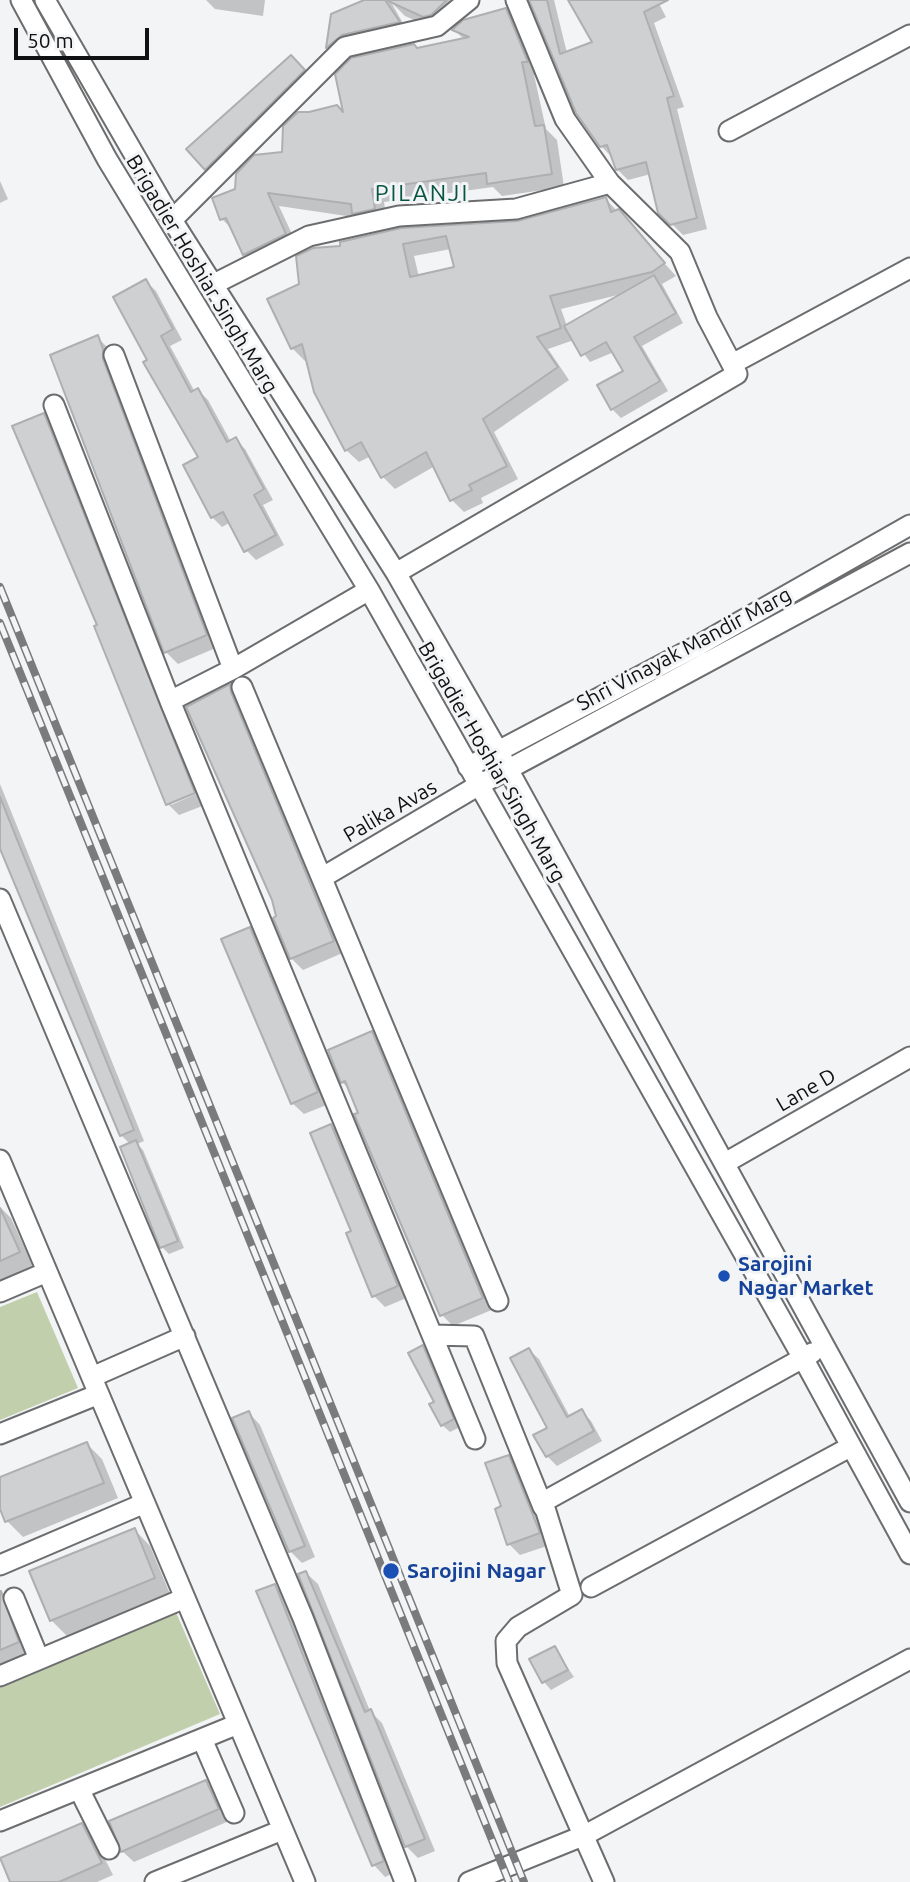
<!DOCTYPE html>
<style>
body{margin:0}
#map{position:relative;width:910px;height:1882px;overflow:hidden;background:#f2f4f6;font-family:Ubuntu,sans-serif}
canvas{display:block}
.scale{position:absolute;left:14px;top:28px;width:135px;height:32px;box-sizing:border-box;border:4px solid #101112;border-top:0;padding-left:9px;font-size:21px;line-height:24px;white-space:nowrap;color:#101112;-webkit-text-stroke:5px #f2f4f6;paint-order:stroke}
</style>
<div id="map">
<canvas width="910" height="1882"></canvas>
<div class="scale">50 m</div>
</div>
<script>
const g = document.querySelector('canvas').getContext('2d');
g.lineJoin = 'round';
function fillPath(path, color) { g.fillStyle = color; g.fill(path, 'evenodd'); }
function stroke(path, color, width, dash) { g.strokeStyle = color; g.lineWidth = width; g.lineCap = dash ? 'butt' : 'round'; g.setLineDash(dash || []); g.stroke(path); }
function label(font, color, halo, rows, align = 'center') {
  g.font = font + ' Ubuntu,sans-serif'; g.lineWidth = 6; g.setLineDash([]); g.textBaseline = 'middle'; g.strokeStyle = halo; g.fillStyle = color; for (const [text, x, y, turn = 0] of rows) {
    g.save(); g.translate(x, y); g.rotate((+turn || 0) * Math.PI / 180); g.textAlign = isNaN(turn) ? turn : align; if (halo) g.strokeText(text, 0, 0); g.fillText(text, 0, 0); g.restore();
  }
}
fillPath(new Path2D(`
 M 37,1292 L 78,1388 L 0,1420 L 0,1307 Z
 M 175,1610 L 220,1714 L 0,1807 L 0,1684 Z`), '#c2cfac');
fillPath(new Path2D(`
 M 206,0 L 265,0 L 263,16 L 215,9 Z
 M 368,0 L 388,3 L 390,0 L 474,0 L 440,31 L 405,16 L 391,2 L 409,34 L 339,58 L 328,48 L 333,16 Z
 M 531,0 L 554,0 L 567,53 L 594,43 L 570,0 L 657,0 L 666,17 L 654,23 L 684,107 L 677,109 L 707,229 L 683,235 L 660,212 L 651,174 L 628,180 L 617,169 L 612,157 L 601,146 Z
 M 506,10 L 519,23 L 540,75 L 534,75 L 546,129 L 557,140 L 564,187 L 502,196 L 493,187 L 384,202 L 387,222 L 279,206 L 298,247 L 258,268 L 245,254 L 235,232 L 222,219 L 236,191 L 283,153 L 346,117 L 417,50 L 465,40 L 454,30 Z
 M 302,69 L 315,83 L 218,180 L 206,169 Z
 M 0,181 L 8,199 L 0,203 Z
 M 606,199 L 676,276 L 662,284 L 683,323 L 642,346 L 668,391 L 621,418 L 612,409 L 625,371 L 614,352 L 590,362 L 574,340 L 548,349 L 569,380 L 494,432 L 518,479 L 481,498 L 483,503 L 464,512 L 452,500 L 435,466 L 395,489 L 383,477 L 371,456 L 359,462 L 346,450 L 308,360 L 305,361 L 292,348 L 301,285 L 342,247 L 519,223 ZM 451,249 L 457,268 L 419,277 L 414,256 ZM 622,294 L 567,326 L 561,309 Z
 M 146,281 L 156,291 L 182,340 L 170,346 L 195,392 L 198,390 L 208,400 L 231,442 L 235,439 L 245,449 L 273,500 L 263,505 L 284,545 L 256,560 L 246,550 L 231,522 L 222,527 L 212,517 L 200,458 L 149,361 Z
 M 97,337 L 109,349 L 218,647 L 178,664 L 166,652 L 52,356 Z
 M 43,415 L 55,426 L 199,789 L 171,801 L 171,805 L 200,792 L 205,805 L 179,815 L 168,804 Z
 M 230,686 L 241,698 L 345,952 L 303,970 L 291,958 L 273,900 L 188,708 Z
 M 0,784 L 144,1141 L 137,1144 L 143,1150 L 184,1248 L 169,1254 L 162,1247 L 131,1145 L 121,1135 L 0,842 Z
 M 250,929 L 261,941 L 329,1104 L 304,1114 L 292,1103 Z
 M 372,1033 L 383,1045 L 494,1309 L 453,1326 L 442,1315 L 350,1090 L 342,1082 Z
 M 331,1126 L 343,1137 L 409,1297 L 385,1307 L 374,1296 L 353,1232 Z
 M 0,1207 L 11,1218 L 33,1266 L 0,1281 Z
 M 422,1347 L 430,1354 L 460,1427 L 450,1432 L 442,1425 Z
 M 529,1350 L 539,1359 L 570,1417 L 582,1411 L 591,1421 L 602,1441 L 557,1466 L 547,1456 L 549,1428 Z
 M 249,1413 L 260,1425 L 315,1557 L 302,1563 L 290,1551 Z
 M 87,1444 L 102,1459 L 118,1498 L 23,1537 L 7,1521 L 0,1504 L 0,1479 Z
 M 508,1457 L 520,1468 L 550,1545 L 520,1555 L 509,1544 L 503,1508 Z
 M 135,1530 L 150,1546 L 170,1594 L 67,1636 L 51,1620 Z
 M 306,1573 L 318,1584 L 370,1711 L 382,1723 L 435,1851 L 418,1858 L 406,1846 Z
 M 275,1586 L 286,1597 L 394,1873 L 385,1877 L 374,1865 L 259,1592 Z
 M 0,1593 L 16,1609 L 33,1658 L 0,1670 Z
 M 554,1648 L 574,1677 L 551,1690 L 544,1682 Z
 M 206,1782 L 217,1793 L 229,1821 L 134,1862 L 122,1851 Z
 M 82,1825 L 94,1837 L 113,1875 L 97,1882 L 12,1882 Z`), '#0003');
const building = new Path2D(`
 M 364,0 L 385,0 L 400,22 L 342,35 L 326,48 L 331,14 Z
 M 386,0 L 447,0 L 431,15 L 423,17 Z
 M 529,0 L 547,0 L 560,54 L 592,42 L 568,0 L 668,0 L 644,12 L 674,96 L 667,98 L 697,218 L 670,225 L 658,213 L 646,162 L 616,170 L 607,145 L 600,147 L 576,113 Z
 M 506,8 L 528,62 L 522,62 L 535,126 L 544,125 L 552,174 L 487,184 L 486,173 L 372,189 L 375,209 L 352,214 L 351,204 L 268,193 L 286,234 L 243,255 L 226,218 L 220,220 L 212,198 L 235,189 L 236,174 L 254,155 L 282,152 L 283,126 L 298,112 L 309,112 L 337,105 L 343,112 L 335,74 L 351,58 L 414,44 L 417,48 L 469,37 L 452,30 L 463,20 Z
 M 291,55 L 305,70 L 205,170 L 186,149 Z
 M 606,197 L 611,212 L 619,209 L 665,263 L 652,272 L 550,296 L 561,328 L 537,337 L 558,367 L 483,419 L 507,466 L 469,485 L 472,490 L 450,501 L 426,452 L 381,478 L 361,442 L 345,451 L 314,392 L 302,344 L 291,349 L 267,299 L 299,284 L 296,256 L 313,248 L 340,246 L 340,242 L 401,228 L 517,221 ZM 446,236 L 454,267 L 410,277 L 403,244 Z
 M 654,275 L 676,313 L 634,337 L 660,381 L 611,410 L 597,385 L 623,371 L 606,342 L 581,356 L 564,326 Z
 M 146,279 L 173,329 L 161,336 L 191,392 L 198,388 L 227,442 L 236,437 L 264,489 L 254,495 L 276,535 L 244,552 L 223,512 L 211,518 L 183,465 L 198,457 L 143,362 L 147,360 L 113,297 Z
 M 98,335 L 103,349 L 103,359 L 207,635 L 164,653 L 50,355 Z
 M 44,413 L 195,793 L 166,805 L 94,626 L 97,625 L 12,426 Z
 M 230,684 L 231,692 L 334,941 L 290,959 L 273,918 L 276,916 L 272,900 L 186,707 Z
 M 0,797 L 134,1130 L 120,1136 L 0,849 Z
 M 250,927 L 318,1092 L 291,1104 L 221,939 Z
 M 372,1031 L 483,1298 L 440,1316 L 354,1114 L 358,1113 L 345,1081 L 341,1083 L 328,1050 Z
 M 331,1124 L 398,1286 L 372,1297 L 346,1233 L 351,1231 L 310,1133 Z
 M 136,1140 L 178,1241 L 160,1248 L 120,1147 Z
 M 0,1208 L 20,1252 L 0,1261 Z
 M 423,1345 L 454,1419 L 441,1426 L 429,1404 L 434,1402 L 408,1353 Z
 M 529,1348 L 567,1417 L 582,1409 L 594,1431 L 546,1457 L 533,1435 L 547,1428 L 510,1358 Z
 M 249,1411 L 305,1546 L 289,1552 L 232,1418 Z
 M 87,1442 L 104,1483 L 5,1522 L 0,1509 L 0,1477 Z
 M 509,1455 L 540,1533 L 507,1545 L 495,1509 L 501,1506 L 485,1463 Z
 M 135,1528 L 155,1578 L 50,1621 L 29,1571 Z
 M 306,1571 L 365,1712 L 371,1709 L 425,1839 L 405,1847 L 298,1574 Z
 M 275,1584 L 384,1861 L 372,1866 L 256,1591 Z
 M 1,1591 L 19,1642 L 0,1650 L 0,1591 Z
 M 555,1646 L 568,1670 L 542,1683 L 529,1659 Z
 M 206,1780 L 219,1809 L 121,1852 L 109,1821 Z
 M 82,1823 L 102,1863 L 59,1882 L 10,1882 L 0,1858 Z`);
fillPath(building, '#ced0d2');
stroke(building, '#aeafb1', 2);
const minor = new Path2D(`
 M 21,0 L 107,159 L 369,590 L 803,1358 L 910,1554
 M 45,0 L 172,220 L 396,573 L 498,751 L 910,1502
 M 729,131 L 910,35
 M 172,220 L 345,47 L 437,26 L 469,0
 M 212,285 L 309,236 L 399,216 L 516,209 L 610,183
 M 114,355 L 233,669
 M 732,364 L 910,268
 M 54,405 L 170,701
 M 396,573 L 737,374 L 707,317 L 680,252 L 610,183 L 565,119 L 516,0
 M 369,590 L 233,669 L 170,701 L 475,1439
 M 242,687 L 498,1301
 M 468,767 L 699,645 L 910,525
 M 323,877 L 479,785 L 910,553
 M 0,899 L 303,1618 L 405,1882
 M 0,1160 L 305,1882
 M 725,1163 L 910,1057
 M 0,1292 L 47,1272
 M 432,1335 L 474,1336 L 543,1507
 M 92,1377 L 185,1336
 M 0,1434 L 99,1394
 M 0,1565 L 145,1503
 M 591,1587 L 850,1447
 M 14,1598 L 39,1659
 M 0,1676 L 185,1598
 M 202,1739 L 234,1813
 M 79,1789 L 109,1849
 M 0,1821 L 238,1724
 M 155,1882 L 282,1830
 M 469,1882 L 585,1835 L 910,1659
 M 604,1882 L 507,1663 L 506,1641 L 518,1627 L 572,1595 L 543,1502 L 812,1353`);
stroke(minor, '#6c6d6f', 23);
stroke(minor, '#fff', 19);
const rail = new Path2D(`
 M 0,587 L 524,1882
 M 0,623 L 509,1882`);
stroke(rail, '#7a7b7d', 8);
stroke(rail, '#f2f4f6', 5, [16]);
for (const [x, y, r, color] of [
 [724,1276,7,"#1a4fb4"],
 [391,1571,9,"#1a4fb4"]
]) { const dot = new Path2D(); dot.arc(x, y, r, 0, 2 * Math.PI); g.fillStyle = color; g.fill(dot); stroke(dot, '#f2f4f6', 2.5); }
label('21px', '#101112', '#f2f4f6', [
 ["Brigadier Hoshiar Singh Marg",202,274,59],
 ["Shri Vinayak Mandir Marg",684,649,-28],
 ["Brigadier Hoshiar Singh Marg",492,762,60],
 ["Palika Avas",390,811,-30],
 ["Lane D",806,1090,-30]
]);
label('bold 21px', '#164399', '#f2f4f6', [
 ["Sarojini",738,1264],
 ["Nagar Market",738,1288],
 ["Sarojini Nagar",407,1571]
], 'left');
g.letterSpacing = '2px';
label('23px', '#08563f', '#f2f4f6', [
 ["PILANJI",422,193]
]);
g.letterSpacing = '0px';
</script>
